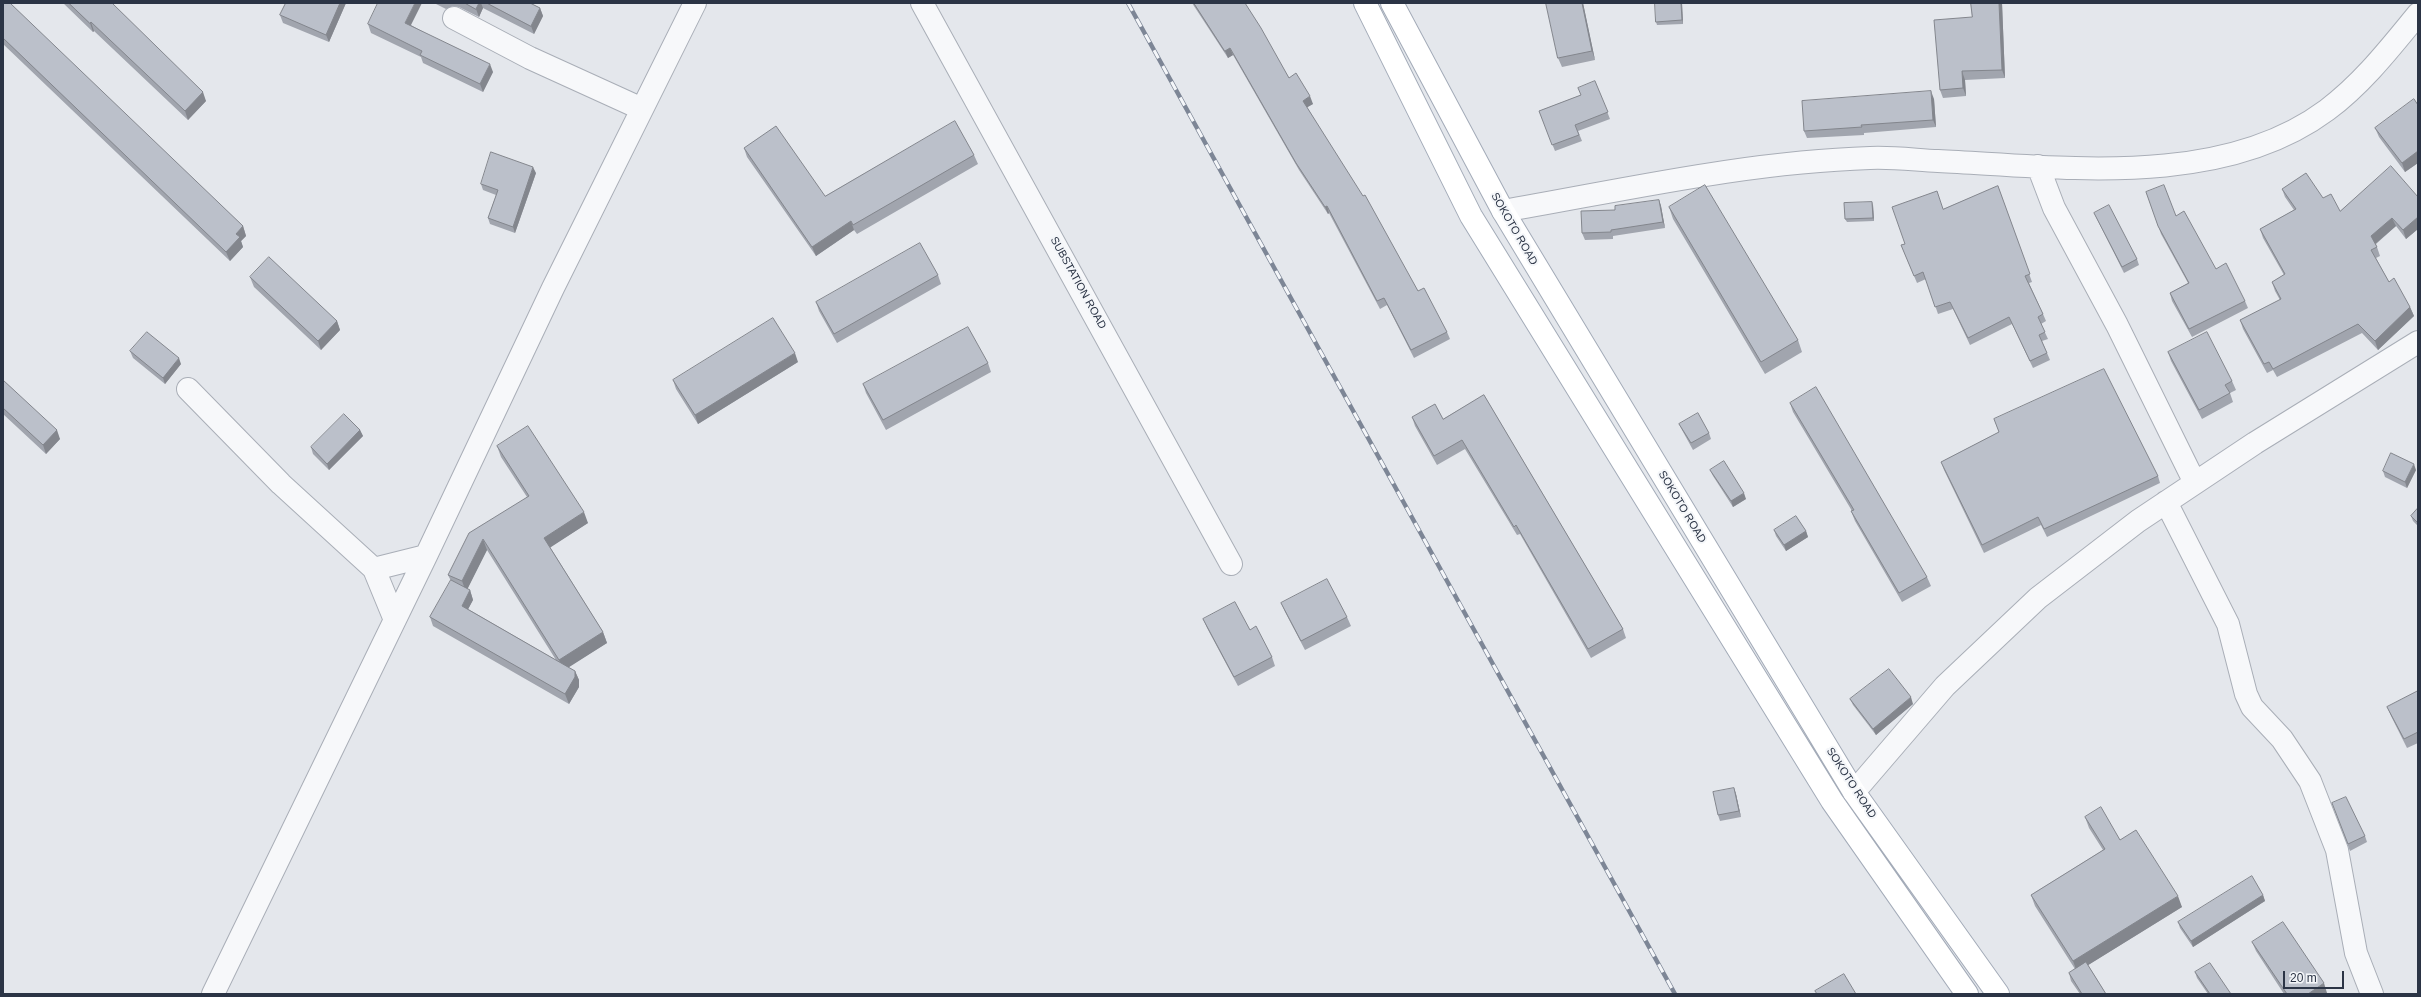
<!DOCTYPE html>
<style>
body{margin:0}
#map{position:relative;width:2421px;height:997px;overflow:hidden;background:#e4e7ec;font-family:Helvetica,sans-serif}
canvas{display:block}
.frame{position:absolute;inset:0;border:4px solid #2b3445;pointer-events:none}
.scale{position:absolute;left:2283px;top:971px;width:61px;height:18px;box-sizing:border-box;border:2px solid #2b3445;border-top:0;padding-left:5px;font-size:12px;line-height:14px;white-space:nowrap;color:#2b3445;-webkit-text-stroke:3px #f4f6f9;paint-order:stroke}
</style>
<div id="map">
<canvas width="2421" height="997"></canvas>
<div class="frame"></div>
<div class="scale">20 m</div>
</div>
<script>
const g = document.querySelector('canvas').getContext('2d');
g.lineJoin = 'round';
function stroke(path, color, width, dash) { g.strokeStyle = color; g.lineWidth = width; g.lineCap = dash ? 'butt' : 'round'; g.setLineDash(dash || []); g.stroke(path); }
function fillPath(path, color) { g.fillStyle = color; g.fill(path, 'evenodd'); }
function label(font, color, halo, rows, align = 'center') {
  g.font = font + ' Helvetica,sans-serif'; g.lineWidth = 4; g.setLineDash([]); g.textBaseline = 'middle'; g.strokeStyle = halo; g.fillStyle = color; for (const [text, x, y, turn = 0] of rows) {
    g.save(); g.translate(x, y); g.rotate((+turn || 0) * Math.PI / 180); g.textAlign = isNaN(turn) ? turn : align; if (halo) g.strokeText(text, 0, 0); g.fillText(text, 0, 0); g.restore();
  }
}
const minor = new Path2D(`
 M 922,3 L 1231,564
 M 454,18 L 530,58 L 642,109
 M 2038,166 L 2054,208 L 2117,325 L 2195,483
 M 1503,211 C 1624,190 1746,162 1870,158 C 1893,157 1916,160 1938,161 C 2063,167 2221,189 2327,110 C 2363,83 2390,48 2418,14
 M 188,389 L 281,484 L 374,569 L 395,620
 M 2166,502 L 2228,624 L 2246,694 L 2252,707 L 2282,739 L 2310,781 L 2337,850 L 2356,953 L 2372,994
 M 374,569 L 426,556
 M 1854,792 L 1945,686 L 2038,598 L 2138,521 L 2255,443 L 2418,342
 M 213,994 L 426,556 L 553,288 L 695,3`);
const primary = new Path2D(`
 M 1365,3 L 1471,216 L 1832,801 L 1967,994
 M 1392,3 L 1503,211 L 1854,792 L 1998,994`);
stroke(minor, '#a9aeb7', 24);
stroke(primary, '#a3abb8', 24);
stroke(minor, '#f7f8fa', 22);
stroke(primary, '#fff', 22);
const rail = new Path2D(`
 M 1128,3 L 1675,994`);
stroke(rail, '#7d8696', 4.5);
stroke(rail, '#f4f6f9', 3, [9]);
fillPath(new Path2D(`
 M 3,3 L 243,226 L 246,236 L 241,241 L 243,247 L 230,261 L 3,44 Z
 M 63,3 L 112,3 L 206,101 L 188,120 L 94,31 L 93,32 Z
 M 286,3 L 346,3 L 329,42 L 283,23 L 280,15 Z
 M 434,3 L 530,3 L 540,8 L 543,16 L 534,34 L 483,8 L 479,17 L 459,7 L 453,6 L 446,9 Z
 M 1192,3 L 1245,3 L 1289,78 L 1313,104 L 1307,107 L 1418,291 L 1447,332 L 1450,339 L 1414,358 L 1387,305 L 1380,309 L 1329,213 L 1328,214 L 1299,170 L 1233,55 L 1228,58 Z
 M 1546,3 L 1583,3 L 1595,60 L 1562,67 L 1558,58 Z
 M 1682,3 L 1683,24 L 1657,25 L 1656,22 Z
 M 1971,3 L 2002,3 L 2005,78 L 1965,80 L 1966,96 L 1943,98 L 1940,90 L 1972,17 Z
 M 368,24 L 411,25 L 493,72 L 483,92 L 423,63 L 421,57 L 371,33 Z
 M 1595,81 L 1610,119 L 1578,131 L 1582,141 L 1555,151 L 1539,111 L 1581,95 Z
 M 1934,99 L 1936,127 L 1864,133 L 1864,135 L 1807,138 L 1804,131 Z
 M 2418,105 L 2418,163 L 2405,172 L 2379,137 L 2375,128 Z
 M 744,148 L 825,196 L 974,155 L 978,164 L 857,234 L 854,230 L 816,256 L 747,157 Z
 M 536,173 L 515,233 L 490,224 L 488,218 L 496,195 L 483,190 L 481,184 Z
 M 1998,186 L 2032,282 L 2029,283 L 2043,314 L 2046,321 L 2041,324 L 2048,339 L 2042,341 L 2050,360 L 2033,368 L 2012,324 L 1970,345 L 1953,309 L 1938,314 L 1926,279 L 1917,283 L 1901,245 L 1905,244 L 1944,209 Z
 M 2282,189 L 2323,198 L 2340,211 L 2418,197 L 2418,229 L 2406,239 L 2396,226 L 2376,244 L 2380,256 L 2376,258 L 2389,282 L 2410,307 L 2414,316 L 2378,350 L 2362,333 L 2277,377 L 2273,370 L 2267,373 L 2243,329 L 2240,320 L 2280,300 L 2275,291 L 2272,282 L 2284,275 L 2263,238 L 2260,229 L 2294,210 L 2285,197 Z
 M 2146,192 L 2176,216 L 2216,269 L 2245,301 L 2248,308 L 2192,337 L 2172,301 L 2170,293 L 2188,283 L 2161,234 Z
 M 1659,200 L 1661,206 L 1665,228 L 1613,236 L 1613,239 L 1585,240 L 1582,233 L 1615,210 Z
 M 1873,205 L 1874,221 L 1847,222 L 1845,219 Z
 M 1669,207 L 1798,340 L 1802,352 L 1765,374 L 1673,219 Z
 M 2094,213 L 2137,259 L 2139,265 L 2124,273 Z
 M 938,275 L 941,284 L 837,343 L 819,311 L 816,302 Z
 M 250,277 L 337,321 L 340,330 L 321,350 L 254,287 Z
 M 130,351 L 181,364 L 165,384 L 133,358 Z
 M 2168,352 L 2232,381 L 2236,390 L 2230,393 L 2233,402 L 2202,419 L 2171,361 Z
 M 798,362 L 698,424 L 676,389 L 673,380 Z
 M 988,363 L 991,372 L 886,430 L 866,393 L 863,384 Z
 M 3,380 L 60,439 L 46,454 L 3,414 Z
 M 1484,395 L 1623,629 L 1626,638 L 1591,658 L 1520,534 L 1517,535 L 1465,449 L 1437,465 L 1415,426 L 1412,417 L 1443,419 Z
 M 1790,403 L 1927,577 L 1931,586 L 1902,602 L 1855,521 L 1851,511 L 1852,511 L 1793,412 Z
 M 1994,419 L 2158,476 L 2160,483 L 2047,537 L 2041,525 L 1984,553 L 1944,470 L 1941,462 L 1999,432 Z
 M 1679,424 L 1709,433 L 1711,439 L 1693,450 L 1682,430 Z
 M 360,430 L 363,436 L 329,470 L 313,454 L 311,447 Z
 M 497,446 L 588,523 L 550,547 L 603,632 L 607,643 L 568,667 L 575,671 L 579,680 L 579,687 L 569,704 L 433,626 L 430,617 L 451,581 L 448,575 L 527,497 L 501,457 ZM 487,550 L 556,660 L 468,609 L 473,600 L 470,590 L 467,589 Z
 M 1710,470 L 1746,499 L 1733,507 L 1713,476 Z
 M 2416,470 L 2407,488 L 2385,477 L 2383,471 Z
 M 2418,508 L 2418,526 L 2413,521 L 2411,516 Z
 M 1774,530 L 1806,531 L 1808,537 L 1786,551 L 1776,536 Z
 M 1281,603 L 1347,617 L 1351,626 L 1305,650 L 1285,612 Z
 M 1203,619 L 1250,630 L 1272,657 L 1275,666 L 1238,686 L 1207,628 Z
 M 2418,691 L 2418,743 L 2407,748 L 2391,716 L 2387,707 Z
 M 1850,699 L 1913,704 L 1876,735 L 1853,705 Z
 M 1734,788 L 1736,794 L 1741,817 L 1720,821 L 1718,815 Z
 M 2332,803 L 2365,836 L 2367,842 L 2350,851 Z
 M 2085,817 L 2120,840 L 2182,907 L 2088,965 L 2106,994 L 2080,994 L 2071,981 L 2069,973 L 2075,969 L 2035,906 L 2031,895 L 2103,850 L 2089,828 Z
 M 2263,895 L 2265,901 L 2193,947 L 2180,928 L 2178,922 Z
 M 2252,942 L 2327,993 L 2325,994 L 2284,994 L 2256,951 Z
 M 2195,972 L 2231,994 L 2208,994 L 2197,978 Z`), '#a1a5ae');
fillPath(new Path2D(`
 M 340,3 L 346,3 L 329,42 L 326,35 Z
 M 415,3 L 422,3 L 408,31 L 405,23 Z
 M 479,3 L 481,3 L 483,8 L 479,17 L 476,9 Z
 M 1582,3 L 1583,3 L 1595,60 L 1592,51 Z
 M 1681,3 L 1682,3 L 1683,24 L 1682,20 Z
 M 1999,3 L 2002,3 L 2005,78 L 2002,70 Z
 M 540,8 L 543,16 L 534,34 L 531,26 Z
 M 91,22 L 94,31 L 93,32 L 90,23 Z
 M 1230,48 L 1233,55 L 1228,58 L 1225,51 Z
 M 490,64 L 493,72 L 483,92 L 480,84 Z
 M 1962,71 L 1965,80 L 1966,96 L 1963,88 Z
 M 1931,91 L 1934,99 L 1936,127 L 1933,120 Z
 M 203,92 L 206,101 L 188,120 L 185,111 Z
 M 1310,96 L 1313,104 L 1306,108 L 1303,101 Z
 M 2418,151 L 2418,163 L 2405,172 L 2402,163 Z
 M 533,167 L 536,173 L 515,233 L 513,227 Z
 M 1659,200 L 1661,206 L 1665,228 L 1663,222 Z
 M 1872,202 L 1873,205 L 1874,221 L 1873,218 Z
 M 1327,206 L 1329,213 L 1328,214 L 1325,207 Z
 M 2418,217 L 2418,229 L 2406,239 L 2403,230 Z
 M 2392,218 L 2396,226 L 2374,245 L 2371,236 Z
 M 851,221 L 854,230 L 816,256 L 812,247 Z
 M 243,226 L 246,236 L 241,241 L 243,247 L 230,261 L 226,252 L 236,234 Z
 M 2410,307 L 2414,316 L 2378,350 L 2375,341 Z
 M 337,321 L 340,330 L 321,350 L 318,341 Z
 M 795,353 L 798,362 L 698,424 L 695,415 Z
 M 179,358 L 181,364 L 165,384 L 163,378 Z
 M 57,430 L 60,439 L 46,454 L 43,445 Z
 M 360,430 L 363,436 L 329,470 L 327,464 Z
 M 2414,464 L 2416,470 L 2407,488 L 2405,482 Z
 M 1744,493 L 1746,499 L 1733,507 L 1731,501 Z
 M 584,512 L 588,523 L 548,549 L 544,538 Z
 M 1806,531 L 1808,537 L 1786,551 L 1784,545 Z
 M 483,539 L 487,550 L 466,592 L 462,581 Z
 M 470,590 L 473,600 L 465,615 L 462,606 Z
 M 603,632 L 607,643 L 563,671 L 559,660 Z
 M 575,671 L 579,680 L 579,687 L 569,704 L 565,694 Z
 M 1911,697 L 1913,704 L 1876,735 L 1873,729 Z
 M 1734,788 L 1736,794 L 1741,817 L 1739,811 Z
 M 2263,895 L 2265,901 L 2193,947 L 2191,941 Z
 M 2178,896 L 2182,907 L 2077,972 L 2073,961 Z
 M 2324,983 L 2327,993 L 2325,994 L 2308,994 Z`), '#83868d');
const building = new Path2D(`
 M 3,3 L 10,3 L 243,226 L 236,234 L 240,237 L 226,252 L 3,38 Z
 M 69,3 L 112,3 L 203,92 L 185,111 L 91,22 L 90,23 Z
 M 286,3 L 340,3 L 326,35 L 280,15 Z
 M 378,3 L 415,3 L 405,23 L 490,64 L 480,84 L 420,55 L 422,51 L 368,24 Z
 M 465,3 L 479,3 L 476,9 Z
 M 487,3 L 530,3 L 540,8 L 531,26 Z
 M 1194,3 L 1245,3 L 1261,28 L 1289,78 L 1296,73 L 1310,96 L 1303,101 L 1363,196 L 1365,195 L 1418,291 L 1424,288 L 1447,332 L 1411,350 L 1384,298 L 1377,301 L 1327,206 L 1325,207 L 1296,163 L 1230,48 L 1225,51 Z
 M 1546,3 L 1582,3 L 1592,51 L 1558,58 Z
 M 1655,3 L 1681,3 L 1682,20 L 1656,22 Z
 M 1971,3 L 1999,3 L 2002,70 L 1962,71 L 1963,88 L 1940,90 L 1934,20 L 1972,17 Z
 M 1595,81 L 1608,112 L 1575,125 L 1579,135 L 1552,145 L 1539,111 L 1581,95 L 1578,88 Z
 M 1931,91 L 1933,120 L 1861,125 L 1862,127 L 1804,131 L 1802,101 Z
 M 2414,99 L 2418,105 L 2418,151 L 2402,163 L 2375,128 Z
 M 955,121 L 974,155 L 853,225 L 851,221 L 812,247 L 744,148 L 776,126 L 825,196 Z
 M 491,152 L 533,167 L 513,227 L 488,218 L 498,190 L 481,184 Z
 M 2391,166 L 2418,197 L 2418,217 L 2403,230 L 2392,218 L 2371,236 L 2377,247 L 2371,250 L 2389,282 L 2394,278 L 2410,307 L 2375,341 L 2358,324 L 2273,369 L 2269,362 L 2264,364 L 2240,320 L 2281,299 L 2272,282 L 2285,274 L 2260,229 L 2296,209 L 2282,189 L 2306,173 L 2323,198 L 2331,194 L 2340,211 Z
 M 1705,185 L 1798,340 L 1761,362 L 1669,207 Z
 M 2164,185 L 2176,216 L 2184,211 L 2216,269 L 2226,263 L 2245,301 L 2189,329 L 2170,293 L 2189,283 L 2158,226 L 2146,192 Z
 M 1998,186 L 2030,274 L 2025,276 L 2043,314 L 2038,317 L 2045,332 L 2039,335 L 2047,353 L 2030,361 L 2009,317 L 1968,338 L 1950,302 L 1935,307 L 1923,272 L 1914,276 L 1901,245 L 1905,244 L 1892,207 L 1937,191 L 1943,209 Z
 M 1659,200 L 1663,222 L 1611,230 L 1611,232 L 1582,233 L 1581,211 L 1615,210 L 1615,206 Z
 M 1872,202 L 1873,218 L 1845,219 L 1844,203 Z
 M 2109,205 L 2137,259 L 2122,267 L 2094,213 Z
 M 920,243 L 938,275 L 834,334 L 816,302 Z
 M 269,257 L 337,321 L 318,341 L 250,277 Z
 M 773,318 L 795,353 L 695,415 L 673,380 Z
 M 968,327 L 988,363 L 883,420 L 863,384 Z
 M 147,332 L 179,358 L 163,378 L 130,351 Z
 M 2207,332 L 2232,381 L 2225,385 L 2230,393 L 2199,410 L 2168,352 Z
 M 2104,369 L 2158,476 L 2044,529 L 2038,517 L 1982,545 L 1941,462 L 1999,432 L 1994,419 Z
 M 3,380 L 57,430 L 43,445 L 3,408 Z
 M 1816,387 L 1927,577 L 1899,593 L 1851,511 L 1854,510 L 1790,403 Z
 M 1484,395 L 1623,629 L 1588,649 L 1516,525 L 1514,527 L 1462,440 L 1434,456 L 1412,417 L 1435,404 L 1443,419 Z
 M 1698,413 L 1709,433 L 1691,443 L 1679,424 Z
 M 344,414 L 360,430 L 327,464 L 311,447 Z
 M 528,426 L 584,512 L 544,538 L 603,632 L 559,660 L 483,539 L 462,581 L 448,575 L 469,533 L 529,496 L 497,446 Z
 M 2391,453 L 2414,464 L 2405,482 L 2383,471 Z
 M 1724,461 L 1744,493 L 1731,501 L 1710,470 Z
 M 2418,508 L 2418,523 L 2411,516 Z
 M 1796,516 L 1806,531 L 1784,545 L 1774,530 Z
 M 1327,579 L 1347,617 L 1301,641 L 1281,603 Z
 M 451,580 L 470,590 L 462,606 L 575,671 L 575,677 L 565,694 L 430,617 Z
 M 1235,602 L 1250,630 L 1256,626 L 1272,657 L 1234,677 L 1203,619 Z
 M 1889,669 L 1911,697 L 1873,729 L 1850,699 Z
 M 2418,691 L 2418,732 L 2404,739 L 2387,707 Z
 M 1734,788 L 1739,811 L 1718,815 L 1713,792 Z
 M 2346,797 L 2365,836 L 2348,844 L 2332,803 Z
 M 2101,807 L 2120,840 L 2136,830 L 2178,896 L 2073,961 L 2031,895 L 2105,849 L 2085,817 Z
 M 2252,876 L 2263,895 L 2191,941 L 2178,922 Z
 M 2283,922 L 2324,983 L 2308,994 L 2287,994 L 2252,942 Z
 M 2086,962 L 2106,994 L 2082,994 L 2069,973 Z
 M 2210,963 L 2231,994 L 2210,994 L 2195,972 Z
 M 1844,974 L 1856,994 L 1817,994 L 1815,991 Z`);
fillPath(building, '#bbc0ca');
stroke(building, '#83868d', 1);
label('11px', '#2b3445', '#f4f6f9', [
 ["SOKOTO ROAD",1514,229,60],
 ["SUBSTATION ROAD",1078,283,61],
 ["SOKOTO ROAD",1682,507,59],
 ["SOKOTO ROAD",1851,783,57]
]);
</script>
